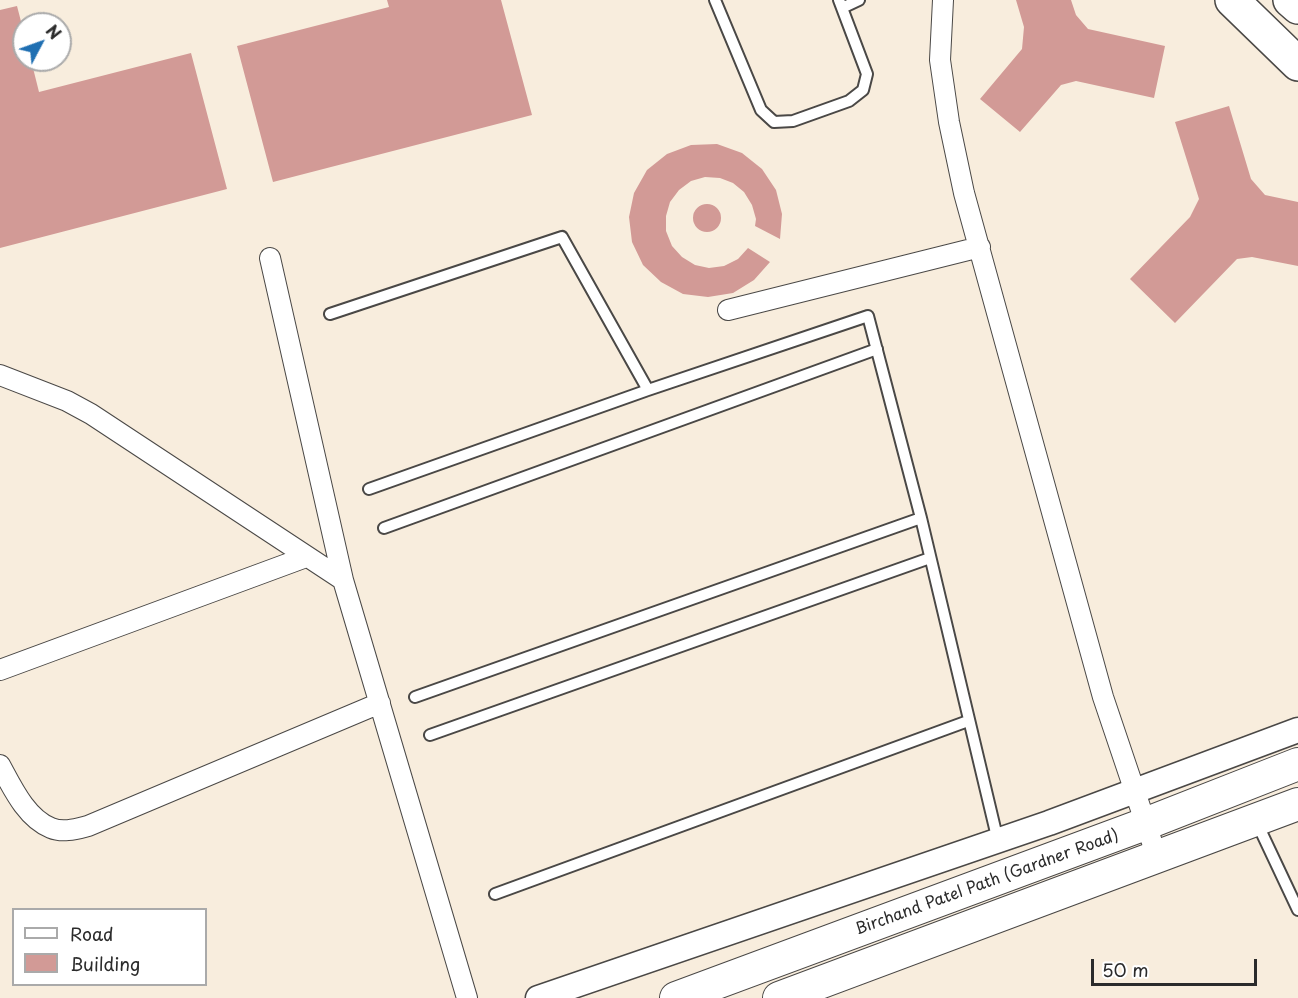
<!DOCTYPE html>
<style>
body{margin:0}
#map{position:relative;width:1298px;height:998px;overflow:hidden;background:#f8eddd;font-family:"Playpen Sans",sans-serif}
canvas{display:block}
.legend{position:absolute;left:12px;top:908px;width:195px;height:78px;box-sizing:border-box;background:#fff;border:2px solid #aaa;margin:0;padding:8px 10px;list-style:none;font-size:18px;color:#2b2b2b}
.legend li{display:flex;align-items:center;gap:12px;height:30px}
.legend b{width:30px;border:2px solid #aaa}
.north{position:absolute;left:12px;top:12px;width:60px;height:60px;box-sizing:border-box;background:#fff;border:2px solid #aaa;border-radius:50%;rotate:49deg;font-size:16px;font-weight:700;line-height:24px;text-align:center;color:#2b2b2b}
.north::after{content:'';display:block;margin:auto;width:21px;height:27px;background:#1f6fb2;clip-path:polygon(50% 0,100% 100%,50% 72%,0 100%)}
.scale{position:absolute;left:1091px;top:959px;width:166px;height:27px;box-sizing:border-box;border:3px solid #2b2b2b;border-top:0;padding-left:8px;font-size:18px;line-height:21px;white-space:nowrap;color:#2b2b2b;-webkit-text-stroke:4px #fff;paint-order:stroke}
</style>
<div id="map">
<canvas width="1298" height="998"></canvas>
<ul class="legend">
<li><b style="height:8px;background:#fff"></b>Road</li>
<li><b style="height:16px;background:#d29a96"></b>Building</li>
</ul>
<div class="north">N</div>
<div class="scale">50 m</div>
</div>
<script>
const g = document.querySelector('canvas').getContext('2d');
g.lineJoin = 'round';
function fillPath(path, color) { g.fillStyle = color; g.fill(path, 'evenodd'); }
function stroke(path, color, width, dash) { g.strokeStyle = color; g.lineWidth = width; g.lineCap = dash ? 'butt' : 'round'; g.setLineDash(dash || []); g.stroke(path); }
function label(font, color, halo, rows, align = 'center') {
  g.font = font + ' "Playpen Sans",sans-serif'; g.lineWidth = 4.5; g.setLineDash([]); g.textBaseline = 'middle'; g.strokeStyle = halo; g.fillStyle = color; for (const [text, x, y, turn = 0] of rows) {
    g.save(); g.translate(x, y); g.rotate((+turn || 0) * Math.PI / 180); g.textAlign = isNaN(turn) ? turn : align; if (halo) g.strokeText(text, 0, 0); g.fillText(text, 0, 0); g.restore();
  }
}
fillPath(new Path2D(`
 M 387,0 L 501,0 L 532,115 L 273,182 L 237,46 L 389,7 Z
 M 1016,0 L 1071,0 L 1076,15 L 1088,29 L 1165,46 L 1154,98 L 1076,81 L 1061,85 L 1020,132 L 980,99 L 1022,49 L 1024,27 Z
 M 17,6 L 24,33 L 24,60 L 31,60 L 39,92 L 191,53 L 227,189 L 0,248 L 0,10 Z
 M 1229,106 L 1251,179 L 1265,195 L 1298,202 L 1298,266 L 1252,257 L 1237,259 L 1175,323 L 1130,279 L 1190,217 L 1199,199 L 1175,122 Z
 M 717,144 L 742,153 L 762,169 L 776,190 L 782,214 L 780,239 L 755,226 L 756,219 L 752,205 L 744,192 L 733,183 L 720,178 L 705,177 L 691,181 L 679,190 L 670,202 L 666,216 L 666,231 L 672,246 L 682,257 L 695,265 L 709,268 L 724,266 L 738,259 L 748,248 L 770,262 L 754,280 L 733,293 L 708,297 L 683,294 L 661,282 L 643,265 L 632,242 L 629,217 L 634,193 L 647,170 L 667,154 L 691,145 Z
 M693 218a14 14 0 1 1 28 0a14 14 0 1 1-28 0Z`), '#d29a96');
const service = new Path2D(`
 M 715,0 L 761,110 L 774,122 L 793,121 L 849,101 L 863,90 L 867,74 L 839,0
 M 842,8 L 859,0
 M 330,314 L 562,237 L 648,390
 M 369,489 L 648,390 L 868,316 L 921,518 L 998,841
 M 384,528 L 877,349
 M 415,697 L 921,518
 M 430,735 L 930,558
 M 1257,823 L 1298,910
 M 495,894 L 968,721`);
const minor = new Path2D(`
 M 943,0 L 940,60 L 949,122 L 964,193 L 1103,697 L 1157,857
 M 270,258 L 343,580
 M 728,310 L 980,247
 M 0,375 L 67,401 L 91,414 L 343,580 L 467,998
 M 0,670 L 306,557
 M 0,765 C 12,787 26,818 51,828 C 63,833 76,829 88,826 L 380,703`);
const tertiary = new Path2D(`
 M 538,998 L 1049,823 L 1298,730`);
const primary = new Path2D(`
 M 676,998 L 1145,824 L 1298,764
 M 779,998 L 1298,804`);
const trunk = new Path2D(`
 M 1232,0 L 1298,64
 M 1290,0 L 1298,7`);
stroke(service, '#4a4846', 14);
stroke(minor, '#4a4846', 22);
stroke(tertiary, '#4a4846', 27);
stroke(primary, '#4a4846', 34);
stroke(trunk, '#4a4846', 36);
stroke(service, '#fff', 10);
stroke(minor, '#fff', 20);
stroke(tertiary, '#fff', 24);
stroke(primary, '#fff', 32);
stroke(trunk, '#fff', 33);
label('16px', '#2b2b2b', '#fff', [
 ["Birchand Patel Path (Gardner Road)",987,883,-20]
]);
</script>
